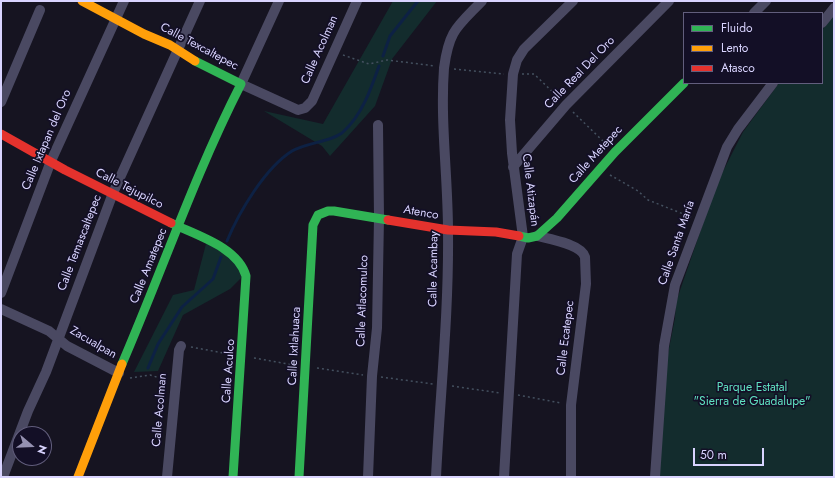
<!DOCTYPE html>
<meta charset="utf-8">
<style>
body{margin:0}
#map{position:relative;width:835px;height:478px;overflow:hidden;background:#161421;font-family:Jost,sans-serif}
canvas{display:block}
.frame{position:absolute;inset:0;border:2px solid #d9d4ff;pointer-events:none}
.legend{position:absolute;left:683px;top:12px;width:140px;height:72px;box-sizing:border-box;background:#130f26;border:1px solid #625e7d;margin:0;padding:5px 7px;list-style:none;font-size:12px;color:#d9d4ff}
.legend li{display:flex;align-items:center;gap:8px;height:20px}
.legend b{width:20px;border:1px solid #625e7d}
.north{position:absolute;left:12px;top:426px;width:40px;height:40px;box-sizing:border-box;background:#130f26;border:1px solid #625e7d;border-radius:50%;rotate:109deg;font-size:11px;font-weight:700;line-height:16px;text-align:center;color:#d9d4ff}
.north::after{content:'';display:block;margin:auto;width:14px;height:18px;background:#9591b1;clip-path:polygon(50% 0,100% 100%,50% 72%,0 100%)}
.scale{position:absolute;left:693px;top:448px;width:71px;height:18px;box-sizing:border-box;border:2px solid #d9d4ff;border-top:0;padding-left:5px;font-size:12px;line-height:14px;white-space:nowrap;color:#d9d4ff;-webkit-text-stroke:3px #130f26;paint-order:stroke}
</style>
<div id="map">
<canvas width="835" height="478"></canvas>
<div class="frame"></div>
<ul class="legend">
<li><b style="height:5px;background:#30b455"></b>Fluido</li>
<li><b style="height:5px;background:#ff9f0a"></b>Lento</li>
<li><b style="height:5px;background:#e5322d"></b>Atasco</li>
</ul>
<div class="north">N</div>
<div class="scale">50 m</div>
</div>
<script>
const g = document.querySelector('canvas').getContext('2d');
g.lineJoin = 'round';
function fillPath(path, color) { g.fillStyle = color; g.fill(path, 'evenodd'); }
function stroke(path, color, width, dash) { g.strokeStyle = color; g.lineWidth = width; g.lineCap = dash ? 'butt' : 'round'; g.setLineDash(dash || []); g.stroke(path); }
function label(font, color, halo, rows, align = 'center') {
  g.font = font + ' Jost,sans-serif'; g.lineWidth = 3.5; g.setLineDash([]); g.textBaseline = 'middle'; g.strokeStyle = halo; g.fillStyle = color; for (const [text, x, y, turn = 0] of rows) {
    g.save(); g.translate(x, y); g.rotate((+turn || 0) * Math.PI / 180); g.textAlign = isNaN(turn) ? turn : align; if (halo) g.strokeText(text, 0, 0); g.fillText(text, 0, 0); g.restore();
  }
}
fillPath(new Path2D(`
 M 393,1 L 437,1 L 392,59 L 375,106 L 330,156 L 322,146 L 264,111 L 323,124 Z
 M 834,15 L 834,477 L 655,477 L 663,379 L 675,318 L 676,302 L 717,183 L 743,132 L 779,83 L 822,83 L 822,30 Z
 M 207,240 L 247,272 L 230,289 L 183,315 L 158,371 L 134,372 L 173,295 L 194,290 Z`), '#132c2d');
stroke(new Path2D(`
 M 383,56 L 390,36 L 418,1
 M 227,241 C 239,212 265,168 292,151 C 305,143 334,141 343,132 C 362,115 371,89 379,66
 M 148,368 L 158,344 L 182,307 L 213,279 L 221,257`), '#0d2144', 3);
stroke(new Path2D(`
 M 343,55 L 369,64 L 387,60 L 435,66
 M 454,69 L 504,74
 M 522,74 L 534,74 L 559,98
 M 573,112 L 606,144
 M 610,175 L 638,191 L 648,200 L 691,217
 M 191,347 L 229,354
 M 254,358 L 294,365
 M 317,368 L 363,375
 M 381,377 L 433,384
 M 130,378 L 150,375 L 167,380
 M 452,386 L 500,393
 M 518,395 L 561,403`), '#44505f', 1.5, [2, 3]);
stroke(new Path2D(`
 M 279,1 L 241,84 L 298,110 L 305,108 L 312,101 L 357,1
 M 754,13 L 766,1
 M 822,23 L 834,8
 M 1,102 L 40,10
 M 513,167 L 566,105 L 669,1
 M 537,236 C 549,239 581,244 585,257 L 586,284 L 571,405 L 571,477
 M 1,293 L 51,161 L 124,1
 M 1,309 L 49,331 L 67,346 L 119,373
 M 3,477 L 28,411 L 46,372 L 113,193 L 200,1
 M 167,477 L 179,350 L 181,346
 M 368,477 L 372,376 L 377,328 L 379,218 L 378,125
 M 436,477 C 440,395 449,313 448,231 C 448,177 440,122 444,68 C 449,30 457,27 482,1
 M 504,477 L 517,254 L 523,237 L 512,153 L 510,120 L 513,74 L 517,60 L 524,49 L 573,1
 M 655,477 L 664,346 L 675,285 L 727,147 L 738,129 L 773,83`), '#4a4962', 10);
stroke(new Path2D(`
 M 171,223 C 196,235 238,247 246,276 L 233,477
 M 519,236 L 528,238 L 537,236 L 557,218 L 615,152 L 684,83
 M 122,364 C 162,271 195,174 241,84 L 195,61
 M 299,477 L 313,225 L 318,215 L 328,211 L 334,211 L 388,220`), '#30b455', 9);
stroke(new Path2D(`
 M 82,1 L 144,34 L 170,45 L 195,61
 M 78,477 L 122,364`), '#ff9f0a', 9);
stroke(new Path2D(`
 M 1,134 L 65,170 L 171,223
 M 388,220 L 448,230 L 496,232 L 519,236`), '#e5322d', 9);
label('12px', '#d9d4ff', '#130f26', [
 ["Calle Texcaltepec",199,47,28],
 ["Calle Acolman",320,50,-66],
 ["Calle Real Del Oro",580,73,-46],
 ["Calle Ixtapan del Oro",47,140,-67],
 ["Calle Metepec",596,155,-48],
 ["Calle Tejupilco",129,189,27],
 ["Calle Atizapán",530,190,83],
 ["Atenco",421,213,10],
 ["Calle Temascaltepec",80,243,-69],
 ["Calle Santa María",677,243,-71],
 ["Calle Amatepec",149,266,-68],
 ["Calle Acambay",434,269,-89],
 ["Calle Atlacomulco",363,301,-88],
 ["Calle Ecatepec",566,338,-83],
 ["Zacualpan",93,343,30],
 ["Calle Ixtlahuaca",295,346,-87],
 ["Calle Aculco",229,371,-86],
 ["Calle Acolman",160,410,-85]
]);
label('12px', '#5fe0c0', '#130f26', [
 ["Parque Estatal",752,388],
 ["\"Sierra de Guadalupe\"",752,402]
]);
</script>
